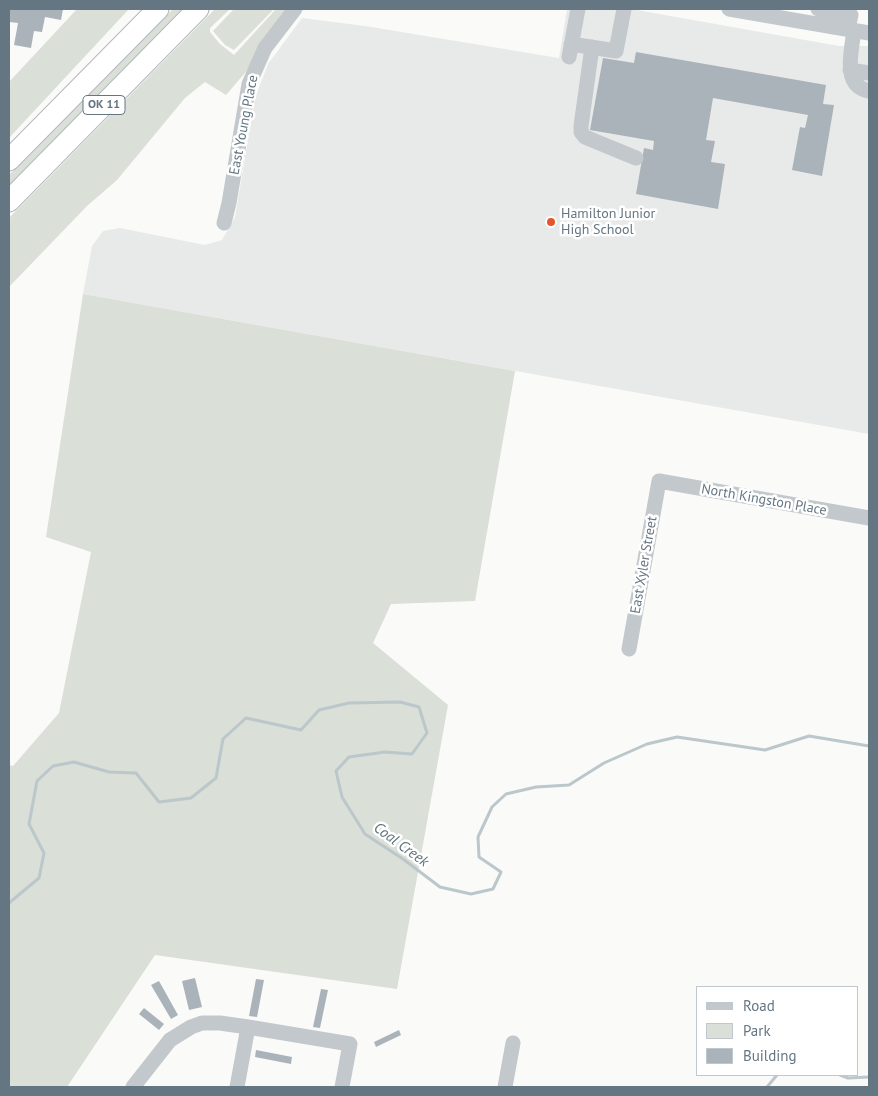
<!DOCTYPE html>
<style>
body{margin:0}
#map{position:relative;width:878px;height:1096px;overflow:hidden;background:#fafaf8;font-family:"PT Sans",sans-serif}
canvas{display:block}
.frame{position:absolute;inset:0;border:10px solid #657683;pointer-events:none}
.legend{position:absolute;left:696px;top:986px;width:162px;height:90px;box-sizing:border-box;background:#fff;border:1px solid #c1c8cd;margin:0;padding:6px 9px;list-style:none;font-size:15px;color:#657683}
.legend li{display:flex;align-items:center;gap:10px;height:25px}
.legend b{width:25px;border:1px solid #c1c8cd}
</style>
<div id="map">
<canvas width="878" height="1096"></canvas>
<div class="frame"></div>
<ul class="legend">
<li><b style="height:6px;background:#c3c8cc"></b>Road</li>
<li><b style="height:14px;background:#dadfd7"></b>Park</li>
<li><b style="height:14px;background:#aab3b9"></b>Building</li>
</ul>
</div>
<script>
const g = document.querySelector('canvas').getContext('2d');
g.lineJoin = 'round';
function fillPath(path, color) { g.fillStyle = color; g.fill(path, 'evenodd'); }
function stroke(path, color, width, dash) { g.strokeStyle = color; g.lineWidth = width; g.lineCap = dash ? 'butt' : 'round'; g.setLineDash(dash || []); g.stroke(path); }
function label(font, color, halo, rows, align = 'center') {
  g.font = font + ' "PT Sans",sans-serif'; g.lineWidth = 5; g.setLineDash([]); g.textBaseline = 'middle'; g.strokeStyle = halo; g.fillStyle = color; for (const [text, x, y, turn = 0] of rows) {
    g.save(); g.translate(x, y); g.rotate((+turn || 0) * Math.PI / 180); g.textAlign = isNaN(turn) ? turn : align; if (halo) g.strokeText(text, 0, 0); g.fillText(text, 0, 0); g.restore();
  }
}
fillPath(new Path2D(`
 M 567,9 L 631,9 L 839,46 L 869,46 L 869,434 L 83,294 L 92,246 L 103,231 L 120,228 L 205,245 L 222,240 L 235,217 L 255,98 L 268,64 L 302,18 L 365,26 L 559,58 Z`), '#e8e9e9');
fillPath(new Path2D(`
 M 77,9 L 129,9 L 9,138 L 9,82 Z
 M 173,9 L 189,9 L 9,191 L 9,175 Z
 M 215,9 L 230,9 L 210,28 L 210,32 L 220,44 L 234,55 L 276,9 L 288,9 L 250,67 L 226,95 L 205,82 L 185,98 L 117,180 L 87,206 L 9,287 L 9,218 Z
 M 234,9 L 274,9 L 234,50 L 225,45 L 213,31 Z
 M 83,294 L 515,371 L 475,601 L 391,604 L 373,643 L 448,705 L 397,989 L 155,955 L 67,1087 L 9,1087 L 9,765 L 13,766 L 59,713 L 91,552 L 46,537 Z`), '#dadfd7');
stroke(new Path2D(`
 M 9,903 L 39,878 L 44,853 L 29,824 L 37,781 L 53,766 L 74,762 L 109,772 L 136,773 L 159,802 L 191,798 L 216,778 L 223,739 L 246,718 L 301,730 L 319,710 L 349,703 L 400,702 L 419,707 L 427,733 L 412,754 L 385,752 L 349,757 L 336,771 L 342,797 L 365,834 L 403,859 L 440,887 L 471,894 L 493,889 L 501,872 L 479,857 L 478,837 L 492,807 L 506,794 L 536,787 L 569,785 L 604,763 L 647,744 L 677,737 L 765,750 L 809,736 L 869,746
 M 840,1075 L 848,1078 L 869,1077
 M 767,1087 L 777,1075`), '#bbc7cb', 3);
fillPath(new Path2D(`
 M 9,9 L 63,9 L 61,20 L 45,17 L 42,32 L 34,31 L 31,48 L 14,45 L 18,23 L 9,22 Z
 M 636,52 L 826,85 L 823,104 L 834,105 L 822,176 L 792,170 L 800,127 L 805,128 L 808,115 L 713,98 L 706,140 L 715,141 L 711,162 L 725,164 L 718,209 L 636,194 L 644,148 L 653,150 L 654,141 L 590,130 L 603,58 L 634,63 Z
 M 195,978 L 202,1007 L 189,1010 L 182,981 Z
 M 256,979 L 264,980 L 257,1017 L 249,1016 Z
 M 159,981 L 178,1015 L 171,1019 L 151,985 Z
 M 321,989 L 328,990 L 320,1028 L 313,1027 Z
 M 144,1008 L 164,1024 L 159,1030 L 139,1014 Z
 M 399,1030 L 401,1035 L 376,1047 L 374,1042 Z
 M 256,1050 L 292,1057 L 291,1064 L 255,1057 Z`), '#aab3b9');
const highway = new Path2D(`
 M 9,160 L 158,9
 M 9,201 L 198,9`);
stroke(highway, '#b4b9bd', 23);
stroke(new Path2D(`
 M 729,9 L 869,33
 M 818,9 L 851,15 L 848,29
 M 854,30 C 852,50 841,86 869,91
 M 571,44 L 616,51 L 624,9
 M 592,47 L 581,126 L 581,132 L 585,137 L 636,158
 M 569,57 L 578,9
 M 850,70 L 869,73
 M 224,223 L 229,203 L 249,84 L 265,48 L 295,9
 M 629,649 L 659,481 L 869,518
 M 133,1087 L 170,1040 L 191,1027 L 202,1023 L 220,1023 L 248,1027 L 350,1044 L 342,1087
 M 237,1087 L 248,1027
 M 505,1087 L 513,1043`), '#c3c8cc', 15);
stroke(highway, '#fff', 21);
for (const [x, y, r, color] of [
 [551,222,5,"#e4572e"]
]) { const dot = new Path2D(); dot.arc(x, y, r, 0, 2 * Math.PI); g.fillStyle = color; g.fill(dot); stroke(dot, '#fff', 2); }
for (const [x, y, w] of [
 [104,105,42]
]) { const box = new Path2D(); box.roundRect(x - w / 2, y - 9.5, w, 19, 4); g.fillStyle = '#fff'; g.fill(box); stroke(box, '#657683', 1); }
label('bold 12px', '#657683', null, [
 ["OK 11",104,105]
]);
label('14px', '#657683', '#fff', [
 ["East Young Place",244,125,-79],
 ["North Kingston Place",764,500,10],
 ["East Xyler Street",644,565,-80]
]);
label('14px', '#657683', '#fff', [
 ["Hamilton Junior",561,214],
 ["High School",561,230]
], 'left');
label('italic 15px', '#60757c', '#fff', [
 ["Coal Creek",401,845,36]
]);
</script>
